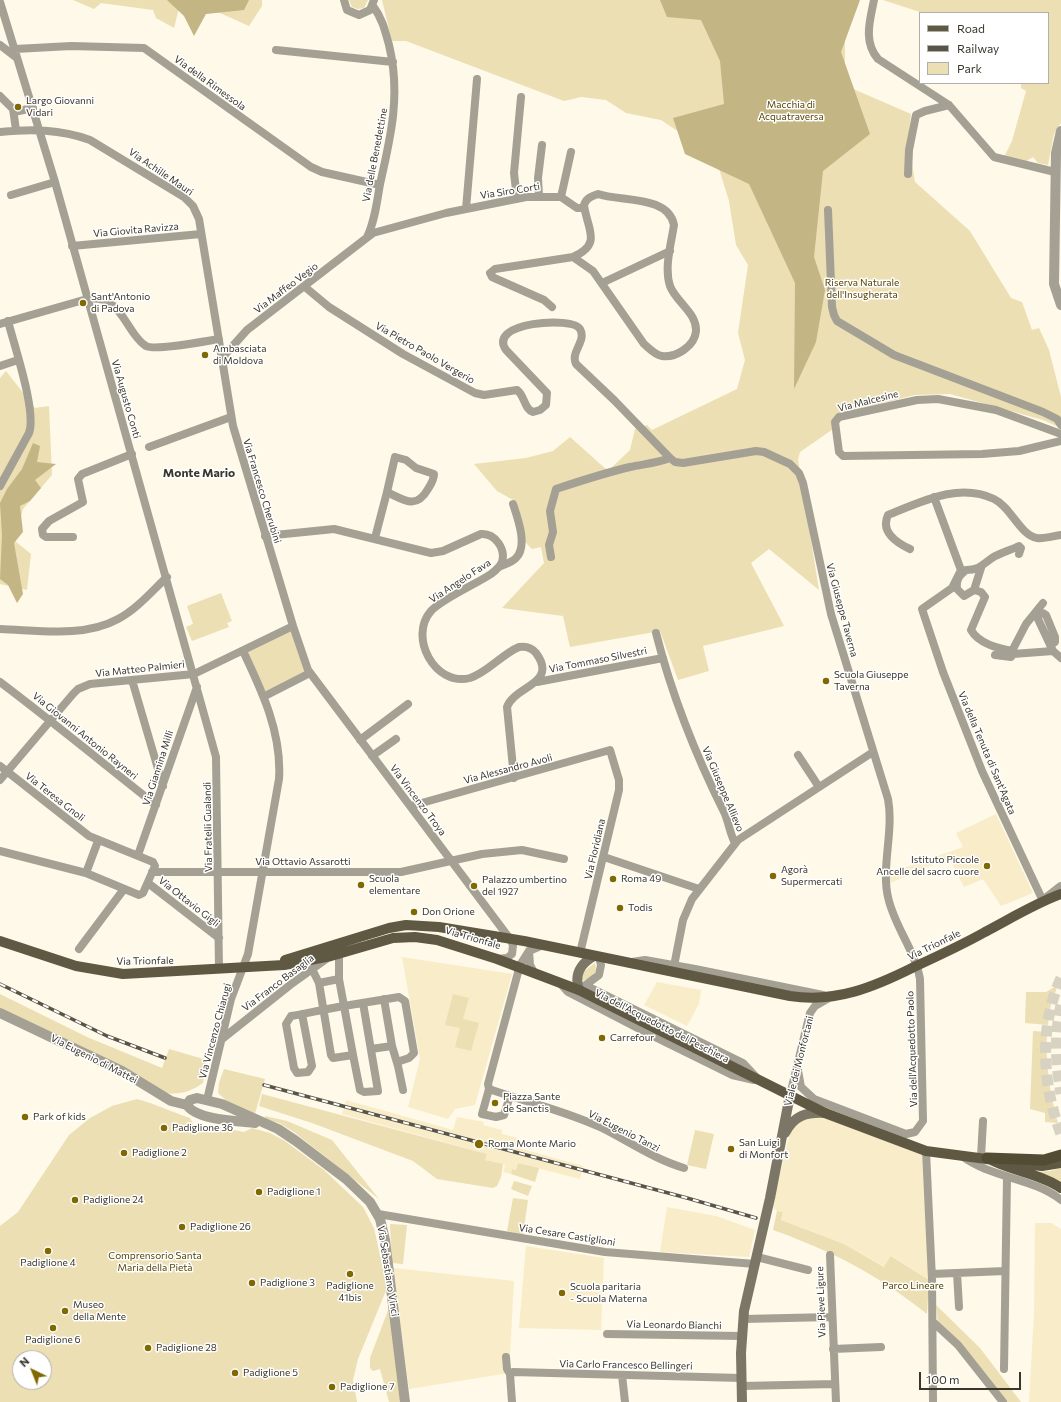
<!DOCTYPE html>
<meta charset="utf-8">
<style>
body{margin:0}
#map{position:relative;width:1061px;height:1402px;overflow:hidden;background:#fef9e8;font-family:Commissioner,sans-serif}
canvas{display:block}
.legend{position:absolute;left:919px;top:12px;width:130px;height:72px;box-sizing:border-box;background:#fff;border:1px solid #b0afaa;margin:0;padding:5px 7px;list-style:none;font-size:12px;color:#3a362b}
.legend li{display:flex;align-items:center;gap:8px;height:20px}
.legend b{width:20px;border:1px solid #b0afaa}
.north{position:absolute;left:12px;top:1350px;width:40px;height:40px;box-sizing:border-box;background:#fff;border:1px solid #b0afaa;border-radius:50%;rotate:317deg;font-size:11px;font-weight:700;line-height:16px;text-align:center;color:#3a362b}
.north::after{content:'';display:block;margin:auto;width:14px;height:18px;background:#806900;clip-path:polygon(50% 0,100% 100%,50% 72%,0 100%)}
.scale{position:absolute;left:919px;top:1372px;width:102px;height:18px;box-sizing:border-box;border:2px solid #3a362b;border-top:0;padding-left:5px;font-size:12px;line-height:14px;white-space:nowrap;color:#3a362b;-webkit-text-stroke:3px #fff;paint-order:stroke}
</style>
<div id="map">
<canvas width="1061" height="1402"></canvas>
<ul class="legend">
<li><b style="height:5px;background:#5f5843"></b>Road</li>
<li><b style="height:5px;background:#585448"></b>Railway</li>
<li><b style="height:11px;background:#ecdfb3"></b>Park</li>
</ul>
<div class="north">N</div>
<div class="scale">100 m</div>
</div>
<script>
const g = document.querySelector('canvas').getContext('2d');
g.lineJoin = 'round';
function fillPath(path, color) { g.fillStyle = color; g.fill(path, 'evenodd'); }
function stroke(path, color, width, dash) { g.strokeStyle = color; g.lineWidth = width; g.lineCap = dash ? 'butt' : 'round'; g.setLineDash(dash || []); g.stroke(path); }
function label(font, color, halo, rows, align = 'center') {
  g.font = font + ' Commissioner,sans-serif'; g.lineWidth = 3; g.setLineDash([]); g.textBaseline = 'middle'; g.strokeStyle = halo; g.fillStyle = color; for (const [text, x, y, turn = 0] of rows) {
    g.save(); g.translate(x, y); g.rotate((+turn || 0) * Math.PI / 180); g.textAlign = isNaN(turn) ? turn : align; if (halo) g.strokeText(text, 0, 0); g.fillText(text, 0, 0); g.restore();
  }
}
fillPath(new Path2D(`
 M 996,814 L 1033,893 L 1001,906 L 983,879 L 964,887 L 949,858 L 890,883 L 887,874 L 963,847 L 956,833 Z
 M 402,957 L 512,974 L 475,1105 L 455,1109 L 448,1119 L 408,1107 L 420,1059 Z
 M 657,982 L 701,990 L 699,1004 L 687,1026 L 644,1005 Z
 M 346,1100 L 453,1130 L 457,1117 L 484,1122 L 483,1125 L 502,1130 L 502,1134 L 521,1139 L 519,1148 L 583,1166 L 580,1179 L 518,1163 L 516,1170 L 512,1169 L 511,1174 L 503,1172 L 505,1165 L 485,1160 L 487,1154 L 342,1114 Z
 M 828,1117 L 922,1155 L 929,1280 L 892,1256 L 885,1267 L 844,1244 L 781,1220 L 783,1212 L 777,1211 L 772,1206 L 791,1129 L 805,1118 Z
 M 667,1207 L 716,1216 L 755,1230 L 749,1257 L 660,1252 Z
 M 1035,1223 L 1051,1223 L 1061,1229 L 1061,1402 L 1029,1402 L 1034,1314 Z
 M 526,1246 L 604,1258 L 601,1330 L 519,1328 Z
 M 393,1268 L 514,1281 L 509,1373 L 409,1389 Z`), '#f8edc8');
fillPath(new Path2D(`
 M 73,0 L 181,0 L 174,28 L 156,18 L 153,10 L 101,3 L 94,9 Z
 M 191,0 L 262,0 L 262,6 L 249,26 Z
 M 349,0 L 368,0 L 364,8 L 358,9 L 352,7 Z
 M 382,0 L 849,0 L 845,18 L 845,81 L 851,88 L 911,114 L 908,139 L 915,182 L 970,231 L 1011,298 L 1022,302 L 1032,330 L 1039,328 L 1049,350 L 1061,397 L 1061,428 L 1043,420 L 950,394 L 915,395 L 838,414 L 833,429 L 800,452 L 798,459 L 819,590 L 769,549 L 751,563 L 784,626 L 703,646 L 709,671 L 678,680 L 660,631 L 570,647 L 563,616 L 502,608 L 544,563 L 541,547 L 532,549 L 525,542 L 515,501 L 497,491 L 474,464 L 526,458 L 553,451 L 570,437 L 608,471 L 630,450 L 635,429 L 647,425 L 652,430 L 737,389 L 745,360 L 738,333 L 748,265 L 736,245 L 729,201 L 715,156 L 661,120 L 626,113 L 606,100 L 581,97 L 564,101 L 406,41 L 392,41 Z
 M 883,0 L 1061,0 L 1061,123 L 1054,134 L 1048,165 L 1038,163 L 1033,157 L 1025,162 L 1004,157 L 1012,141 L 1026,91 L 1021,88 L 1021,83 L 1048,83 L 1048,13 L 923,13 Z
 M 6,371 L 35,408 L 49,406 L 52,475 L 23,509 L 19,524 L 10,537 L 31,554 L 27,590 L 0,584 L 0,378 Z
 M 221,593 L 232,621 L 227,623 L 229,627 L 192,641 L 186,627 L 193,624 L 187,606 Z
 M 291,630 L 305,672 L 265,692 L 246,652 Z
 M 595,963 L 596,971 L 589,979 L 580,981 L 583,972 Z
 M 1058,985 L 1051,1004 L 1048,1025 L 1025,1023 L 1026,992 L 1046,992 Z
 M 0,994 L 87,1037 L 162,1068 L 169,1049 L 207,1060 L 203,1083 C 192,1091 180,1095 167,1093 L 0,1011 Z
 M 453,994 L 469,998 L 463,1019 L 479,1023 L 471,1051 L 455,1047 L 460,1028 L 445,1025 Z
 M 1033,1031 L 1047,1032 C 1045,1063 1050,1093 1058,1123 L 1045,1122 L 1045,1113 L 1030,1109 Z
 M 224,1069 L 265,1079 L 254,1117 L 230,1104 L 218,1093 L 219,1083 Z
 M 262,1094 L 487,1154 L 485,1160 L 503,1164 L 501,1177 L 497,1186 L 493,1188 L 437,1179 L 413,1161 L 312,1123 L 259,1106 Z
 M 137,1099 C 156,1104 172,1112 190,1118 L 194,1126 L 213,1131 L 218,1127 L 244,1132 L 252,1128 L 270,1133 L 285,1141 L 324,1170 L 363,1207 L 374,1228 L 387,1288 L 358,1359 L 353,1380 L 357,1402 L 0,1402 L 0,1226 L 18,1212 L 69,1135 L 90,1118 L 112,1106 ZM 20,1358 L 44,1358 L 44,1382 L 20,1382 Z
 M 265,1116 L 287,1121 L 332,1140 L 379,1199 L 294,1132 L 279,1123 L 265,1119 Z
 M 695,1130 L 714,1134 L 706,1169 L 687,1165 Z
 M 518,1163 L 539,1168 L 535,1182 L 511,1174 L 512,1169 L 516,1170 Z
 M 1061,1168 L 1061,1183 L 1035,1172 L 1050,1171 Z
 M 514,1181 L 532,1186 L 528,1196 L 511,1189 Z
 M 513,1198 L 528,1200 L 523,1235 L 507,1231 Z
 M 777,1211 L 783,1212 L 781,1220 L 844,1244 L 884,1267 L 891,1256 L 929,1280 L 927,1314 C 875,1273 834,1252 773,1230 Z
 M 390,1224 L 407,1225 L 403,1264 L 392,1263 Z
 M 390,1305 L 401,1402 L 389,1402 L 380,1369 L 373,1371 L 370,1368 L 370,1358 Z
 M 936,1305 L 980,1348 L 1021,1402 L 1006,1402 L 938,1323 Z`), '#ecdfb3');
fillPath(new Path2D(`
 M 167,0 L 249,0 L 244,10 L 206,14 L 194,36 L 184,16 Z
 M 660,0 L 860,0 L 841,52 L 870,134 L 823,171 L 814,257 L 825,290 L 816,342 L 794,389 L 795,283 L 749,184 L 685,154 L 673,118 L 724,104 L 720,61 L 701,20 L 667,17 Z
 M 33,443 L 40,446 L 37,462 L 56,464 L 35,480 L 41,488 L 30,501 L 20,506 L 23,532 L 14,543 L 23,594 L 17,603 L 8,585 L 0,579 L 2,535 L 0,503 L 7,489 L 22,469 Z`), '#c4b584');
stroke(new Path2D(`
 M 1061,978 C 1039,1026 1042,1085 1061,1134
 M 1061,1005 C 1054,1035 1056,1064 1061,1094`), '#d7d2c2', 11, [11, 5.5]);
stroke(new Path2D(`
 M 344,0 L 347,10 L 359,15 L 370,10 L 374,0
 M 874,0 C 870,20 863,42 878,59 L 949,105 L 994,157 L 1055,172
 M 0,2 L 55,182 L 216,757 L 219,969
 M 0,45 L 17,58
 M 15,49 L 71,46 L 144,48 L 311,167 L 322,172 L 380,185
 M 276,50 L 393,62
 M 0,96 L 13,109 L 16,130
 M 14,112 L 33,108
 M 0,132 C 31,129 60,129 90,140 L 184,197 L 193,206 L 199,219 L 233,426 L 293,626 L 308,670 L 510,939 L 513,945 L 512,954 L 507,958 L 498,959
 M 908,174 L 909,150 L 916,115 L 925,111 L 949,105
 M 11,195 L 55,182
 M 539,196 L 538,178 L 542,145
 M 561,197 L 571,152
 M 517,199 L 514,173 L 521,97
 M 466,209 L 477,79
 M 828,210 L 832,307 L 834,315 L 837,321 L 894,355 L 1043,412 L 1057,419 L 1061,425
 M 367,237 C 375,221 377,201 380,184 C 391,136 401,94 389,45 C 385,30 382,18 373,6
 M 72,246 L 201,234
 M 602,283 L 670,251
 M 305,287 L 329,307 L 403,354 L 475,393 L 484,395 L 517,390 C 525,396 524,409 533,412 L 540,410 L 546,405 L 547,393 L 506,350 C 486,322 573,316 580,329 C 587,341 570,352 576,364 L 614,400 L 670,458 L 675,462 L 683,463 L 756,451 L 764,452 L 790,464 L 799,473 L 803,483 L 831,614 L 888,799 C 894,831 881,867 888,897 C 894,926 915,950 920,979 L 923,1121 L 915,1132 L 906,1134 L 814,1099 L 801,1087 L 797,1065
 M 552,307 L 544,300 L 492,277 L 490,273 L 495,269 L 573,257 C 603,244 587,229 584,205 C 586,198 592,196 598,194 C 621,202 668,195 674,225 C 671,244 664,268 670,286 C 676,302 697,313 696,331 C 695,346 676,358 662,356 C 655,355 649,348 644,344 L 593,271 L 573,257
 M 0,324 L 87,299 C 115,295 121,316 135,335 C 138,339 141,343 146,346 C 155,351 206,341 219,339
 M 222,358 L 247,330 L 373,233 L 446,213 L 526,197 L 561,197 L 577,208 L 584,208
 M 0,366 L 18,360
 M 1061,434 L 996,410 L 938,399 L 917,400 L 839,417 L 835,422 L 839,452 L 843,456 L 982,454 L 1019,451 L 1061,441
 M 149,447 L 231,417
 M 395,457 L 406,460 L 416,468 L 434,474 C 434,480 431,484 428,489 C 416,510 404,500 387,492 Z
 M 0,486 L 29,433 C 37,412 14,345 8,321
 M 934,497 L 961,570 L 952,588 L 922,609 L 943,672 L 982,771 L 1043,901
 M 265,536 L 334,529 L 431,553 L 443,551 L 481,534 C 495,533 506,549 502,562 C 500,567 495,571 491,574 C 476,584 442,599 431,611 C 408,637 435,687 470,678 C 487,673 502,654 519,647 C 526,646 532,648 536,653 C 559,684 514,686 507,707 L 514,778
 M 73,537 L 46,537 L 43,535 L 42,529 L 49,521 L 83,502 L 78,479 L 82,474 L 132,454
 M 375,538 L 387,492
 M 910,549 C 897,543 880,532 888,515 C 921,502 959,482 994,499 C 1011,507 1020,535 1037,538 C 1045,539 1053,536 1061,535
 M 551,557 L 549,545 L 553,532 L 550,511 L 556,489 C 580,481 605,473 630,467 C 644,464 657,463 670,458
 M 499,567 C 505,564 511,563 516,558 C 528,546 518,519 513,504
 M 974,590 L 981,568
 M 1043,603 L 1026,624 L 1012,651 L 1013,654 L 1053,651 L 1061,658
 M 0,629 C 37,630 84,638 118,619 C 137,609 151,592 167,577
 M 656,633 C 672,696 696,756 725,814 C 729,824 730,834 735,843
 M 1050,645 L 1055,642 L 1055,637 L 1046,615 L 1043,613 L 1039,614 L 1038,619 L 1053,651
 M 1012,651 C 998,648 979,644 971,630 L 985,597 L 981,592 L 974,590 L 964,596 L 957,589 C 956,579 959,576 966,570 C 979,570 982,565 992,558 C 1000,553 1011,550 1019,546 L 1021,548 L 1019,554
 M 995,655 L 1011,657 L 1013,654
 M 132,680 L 163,786
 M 0,682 C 53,722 104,764 156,805
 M 537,682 L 663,658
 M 265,696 L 310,673
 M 360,740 L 408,704
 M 798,755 L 819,787
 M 372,756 L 396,739
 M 0,766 L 89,836 L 153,862 L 155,866 L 143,893 L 139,895 L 86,873 L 98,841
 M 0,780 L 73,694 L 78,689 L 90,684 L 194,674 L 293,626
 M 411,806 L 610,750 L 619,780 L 619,790 L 580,953
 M 0,851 L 86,873
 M 138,855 L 197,687
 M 604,857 L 699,889
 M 152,872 L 401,872 L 482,854 L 522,850 L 564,859
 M 148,883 L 219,938
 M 79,949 L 124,889
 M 529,951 L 530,965 L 535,974
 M 632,962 L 645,960 L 695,969 L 823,995
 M 674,966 L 683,920 L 692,899 L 738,840 L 873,752
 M 312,969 L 319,983 L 339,979 L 344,1006 L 399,997 L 405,1001 L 414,1053 L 409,1058 L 397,1062
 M 339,979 L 339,954
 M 559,982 L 568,992 L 653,1036 L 732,1075 L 754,1080
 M 587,986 L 743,1063 L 757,1078
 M 583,987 L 599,975 L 601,965 L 599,957
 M 302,1014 L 312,1066 L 308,1072 L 297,1073 L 294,1068 L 286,1024 L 291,1016 C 308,1013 326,1009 344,1006 L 353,1055 L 333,1058 L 331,1055 L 319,983
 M 222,1039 L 290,985 L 329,957
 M 392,1046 L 398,1066 L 403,1090
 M 371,1049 L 392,1046 L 384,999
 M 353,1055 L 360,1090 L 364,1092 L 378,1091 L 363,1003
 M 489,1089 L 488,1084 L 520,965 L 529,951 L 543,945
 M 790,1095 L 810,1013 L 815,1006 L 829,998
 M 510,1096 L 504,1115 L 496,1117 L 482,1114 L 489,1089 C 526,1102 566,1111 602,1128 C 630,1142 654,1159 684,1168
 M 207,1100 L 231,999 L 248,954 L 279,779 C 282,733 262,691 243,651
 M 926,1151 L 932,1279 L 933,1402
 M 962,1156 C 991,1178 1034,1178 1061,1200
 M 981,1157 L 983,1121
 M 378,1214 L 605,1252 L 755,1264
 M 830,1255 L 836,1402
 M 757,1257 L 808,1270
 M 957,1273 L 959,1307
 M 932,1274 L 1005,1271
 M 743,1319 L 832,1317
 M 933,1322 L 958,1345 L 1003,1402
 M 607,1334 L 742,1336
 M 833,1349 L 881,1347
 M 506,1357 L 507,1369 L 510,1374 L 512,1402
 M 1004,1369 L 1007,1177
 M 510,1374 L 513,1372 L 741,1378
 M 622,1375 L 625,1402
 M 741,1386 L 835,1384`), '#a4a094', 8);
stroke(new Path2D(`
 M 1061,131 L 1056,153 L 1054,284 L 1061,305
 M 1047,898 L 1061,887
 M 0,1013 L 122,1071 L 171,1101 L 187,1105
 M 187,1105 L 190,1100 L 197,1098 L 222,1104 L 278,1129 L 296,1141 L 346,1179 L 370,1202 L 380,1219 L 385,1240 L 405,1402
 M 187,1105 C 196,1120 238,1121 255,1123`), '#a4a094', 10);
stroke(new Path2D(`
 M 579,990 C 574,974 580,964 594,956
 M 785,1133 C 794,1115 807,1112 825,1113
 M 742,1402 L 741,1353 L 744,1311 L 770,1198 L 790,1095`), '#7b7665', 10);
stroke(new Path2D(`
 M 0,941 L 76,966 L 123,974 L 284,965 L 331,956 L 393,938 L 415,937 L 437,940 L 497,959 L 579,990 L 825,1113 L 926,1151 L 994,1160
 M 285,960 L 389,928 L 406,925 L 439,927 L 524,941 L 790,996 C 836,1003 874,987 914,967 C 938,956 962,945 985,932 C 1010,919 1034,904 1061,894
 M 987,1158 C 1010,1171 1039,1173 1061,1188
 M 1010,1163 L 1042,1166 L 1061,1163`), '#5f5843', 10);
stroke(new Path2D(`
 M 987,1158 L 1044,1160 L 1061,1155`), '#534c35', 11);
const rail = new Path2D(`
 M 0,984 L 107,1036 L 165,1058
 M 264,1085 L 687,1198 L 756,1218`);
stroke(rail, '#585448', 3.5);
stroke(rail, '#fff', 2, [6]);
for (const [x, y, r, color] of [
 [18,107,4,"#806900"],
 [83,303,4,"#806900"],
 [205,355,4,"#806900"],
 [826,681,4,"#806900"],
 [987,866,4,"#806900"],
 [773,876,4,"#806900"],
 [613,879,4,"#806900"],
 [361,885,4,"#806900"],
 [474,886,4,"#806900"],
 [620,908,4,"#806900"],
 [414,912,4,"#806900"],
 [602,1038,4,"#806900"],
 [495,1103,4,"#806900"],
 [25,1117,4,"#806900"],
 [164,1128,4,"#806900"],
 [479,1144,5,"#806900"],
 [731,1149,4,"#806900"],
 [124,1153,4,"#806900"],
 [259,1192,4,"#806900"],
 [75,1200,4,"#806900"],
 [182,1227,4,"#806900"],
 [48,1251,4,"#806900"],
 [350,1274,4,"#806900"],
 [252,1283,4,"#806900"],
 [562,1293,4,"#806900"],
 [65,1311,4,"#806900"],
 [53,1328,4,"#806900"],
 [148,1348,4,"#806900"],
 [235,1373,4,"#806900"],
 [332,1387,4,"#806900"]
]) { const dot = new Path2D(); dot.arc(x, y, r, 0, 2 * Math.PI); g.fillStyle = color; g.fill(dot); stroke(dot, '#fff', 1.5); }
label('10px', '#3a362b', '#fff', [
 ["Via della Rimessola",210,83,36],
 ["Via delle Benedettine",375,155,-79],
 ["Via Achille Mauri",161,172,34],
 ["Via Siro Corti",510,191,-9],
 ["Via Giovita Ravizza",136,230,-5],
 ["Via Maffeo Vegio",286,288,-37],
 ["Via Pietro Paolo Vergerio",425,353,30],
 ["Via Augusto Conti",126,399,74],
 ["Via Malcesine",868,401,-14],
 ["Via Francesco Cherubini",262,491,73],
 ["Via Angelo Fava",460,581,-33],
 ["Via Giuseppe Taverna",842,610,75],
 ["Via Tommaso Silvestri",598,660,-11],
 ["Via Matteo Palmieri",140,669,-6],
 ["Via Giovanni Antonio Rayneri",85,736,39],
 ["Via della Tenuta di Sant'Agata",987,753,67],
 ["Via Giannina Milli",158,768,-72],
 ["Via Alessandro Avoli",508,769,-15],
 ["Via Giuseppe Allievo",723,789,67],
 ["Via Teresa Gnoli",55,797,38],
 ["Via Vincenzo Troya",418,800,53],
 ["Via Fratelli Gualandi",208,827,-91],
 ["Via Floridiana",595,849,-77],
 ["Via Ottavio Assarotti",303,862],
 ["Via Ottavio Gigli",189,902,38],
 ["Via Trionfale",473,938,16],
 ["Via Trionfale",934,945,-26],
 ["Via Trionfale",145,961,-1],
 ["Via Franco Basaglia",278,983,-37],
 ["Via dell'Acquedotto del Peschiera",662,1026,27],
 ["Via Vincenzo Chiarugi",215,1031,-75],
 ["Via dell'Acquedotto Paolo",912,1049,-92],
 ["Via Eugenio di Mattei",94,1059,27],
 ["Viale dei Monfortani",799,1061,-76],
 ["Via Eugenio Tanzi",624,1131,27],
 ["Via Cesare Castiglioni",567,1235,9],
 ["Via Sebastiano Vinci",388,1271,81],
 ["Via Pieve Ligure",821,1302,-92],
 ["Via Leonardo Bianchi",674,1325,1],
 ["Via Carlo Francesco Bellingeri",626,1365,1]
]);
label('10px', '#3a362b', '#fff', [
 ["Largo Giovanni",26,101],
 ["Vidari",26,113],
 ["Sant'Antonio",91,297],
 ["di Padova",91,309],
 ["Ambasciata",213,349],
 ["di Moldova",213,361],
 ["Scuola Giuseppe",834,675],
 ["Taverna",834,687],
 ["Istituto Piccole",979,860,"right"],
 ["Ancelle del sacro cuore",979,872,"right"],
 ["Agorà",781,870],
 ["Supermercati",781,882],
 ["Scuola",369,879],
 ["elementare",369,891],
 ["Roma 49",621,879],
 ["Palazzo umbertino",482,880],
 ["del 1927",482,892],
 ["Todis",628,908],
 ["Don Orione",422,912],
 ["Carrefour",610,1038],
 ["Piazza Sante",503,1097],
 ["de Sanctis",503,1109],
 ["Park of kids",33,1117],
 ["Padiglione 36",172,1128],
 ["San Luigi",739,1143],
 ["di Monfort",739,1155],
 ["Roma Monte Mario",488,1144],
 ["Padiglione 2",132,1153],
 ["Padiglione 1",267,1192],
 ["Padiglione 24",83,1200],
 ["Padiglione 26",190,1227],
 ["Padiglione 4",48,1263,"center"],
 ["Padiglione 3",260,1283],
 ["Padiglione",350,1286,"center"],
 ["41bis",350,1298,"center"],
 ["Scuola paritaria",570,1287],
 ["- Scuola Materna",570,1299],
 ["Museo",73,1305],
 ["della Mente",73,1317],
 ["Padiglione 6",53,1340,"center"],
 ["Padiglione 28",156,1348],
 ["Padiglione 5",243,1373],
 ["Padiglione 7",340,1387]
], 'left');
label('10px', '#564607', '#fff', [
 ["Macchia di",791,105],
 ["Acquatraversa",791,117],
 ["Riserva Naturale",862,283],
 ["dell'Insugherata",862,295],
 ["Comprensorio Santa",155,1256],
 ["Maria della Pietà",155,1268],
 ["Parco Lineare",913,1286]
]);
label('bold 12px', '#3a362b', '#fff', [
 ["Monte Mario",199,473]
]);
</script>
